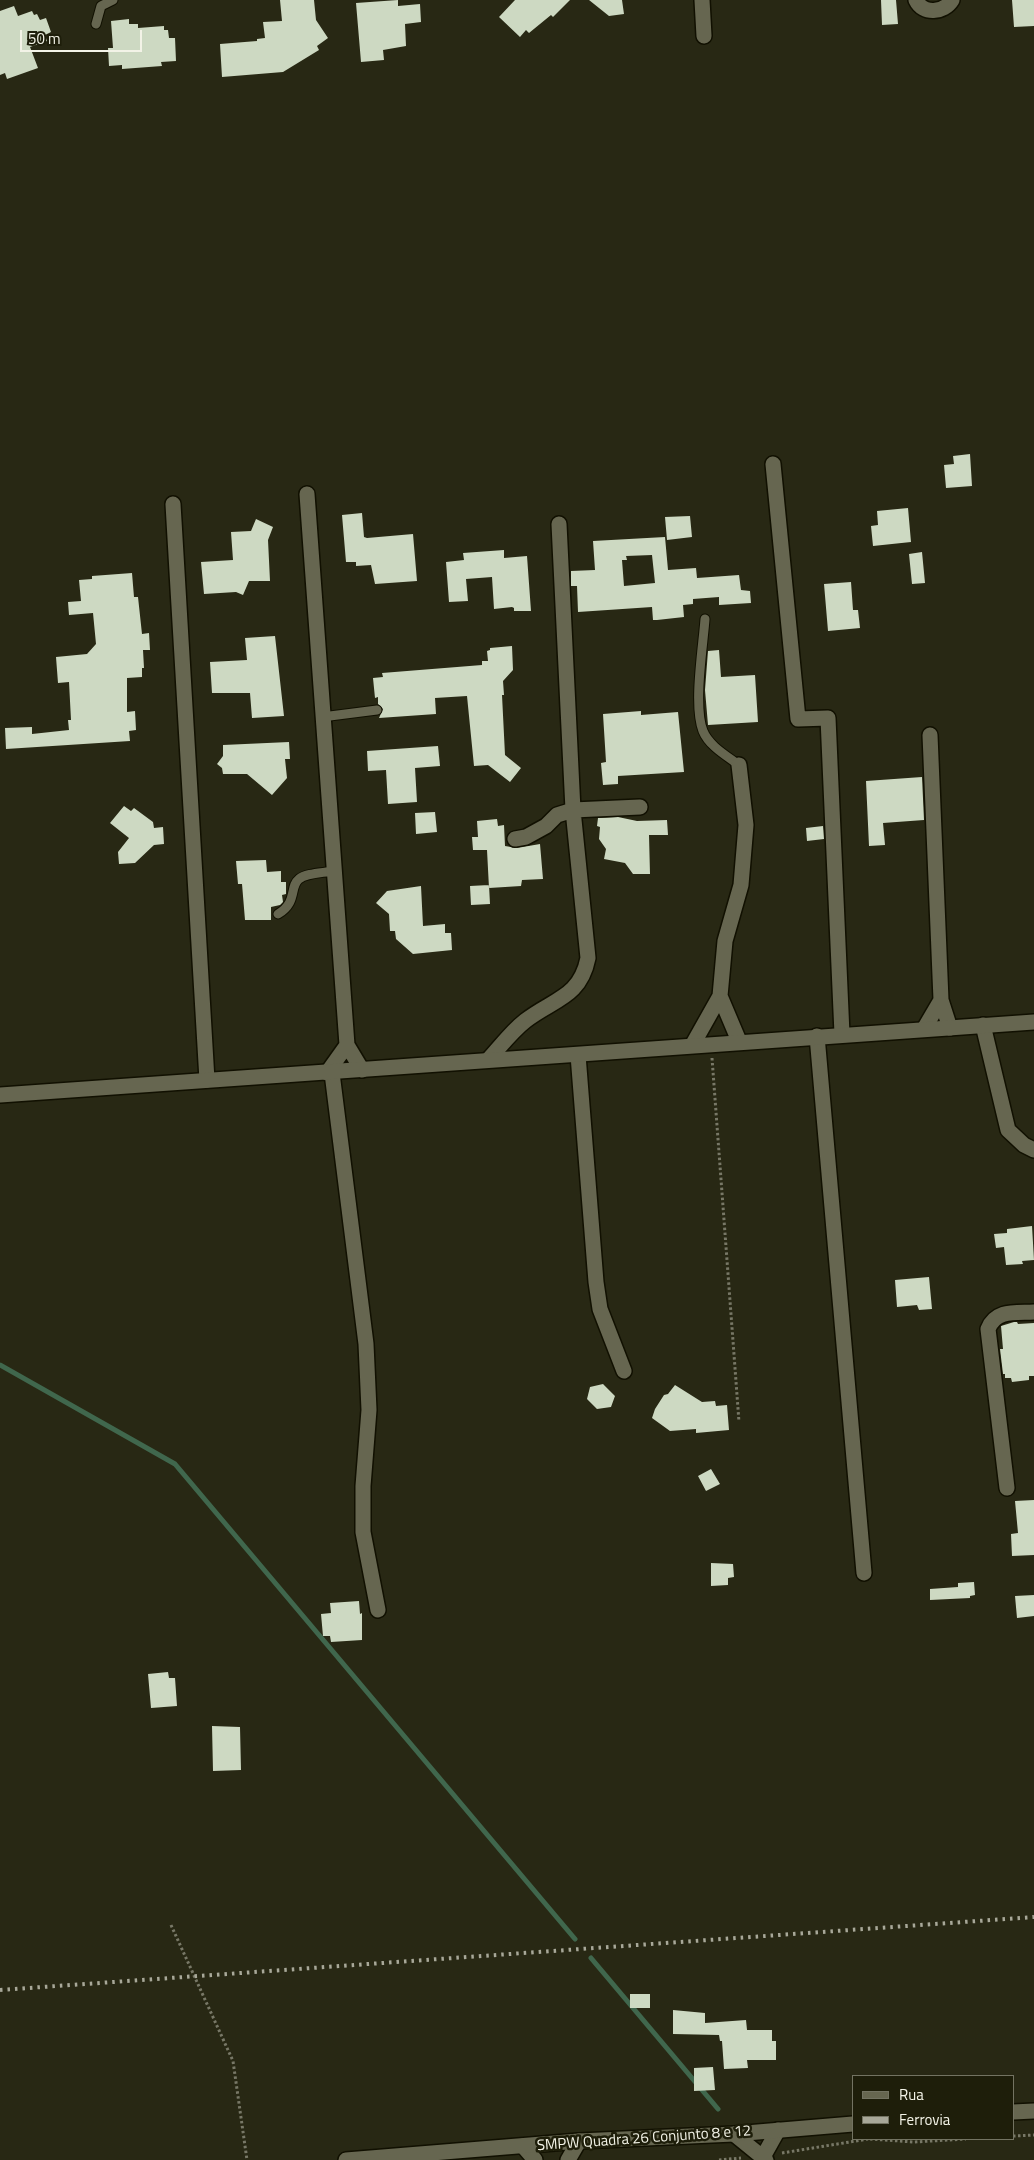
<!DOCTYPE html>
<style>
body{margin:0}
#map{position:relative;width:1034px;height:2160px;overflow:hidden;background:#282814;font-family:"Titillium Web",sans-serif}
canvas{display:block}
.legend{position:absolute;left:852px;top:2075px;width:162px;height:65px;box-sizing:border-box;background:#1e1e0a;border:1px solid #737362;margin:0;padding:6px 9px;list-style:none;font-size:15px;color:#f3f3e7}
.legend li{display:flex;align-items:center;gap:10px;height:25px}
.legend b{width:25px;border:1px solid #737362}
.scale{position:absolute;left:20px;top:30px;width:122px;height:22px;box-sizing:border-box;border:2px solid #f3f3e7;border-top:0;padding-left:6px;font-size:15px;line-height:18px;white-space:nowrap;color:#f3f3e7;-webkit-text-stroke:4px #1e1e0a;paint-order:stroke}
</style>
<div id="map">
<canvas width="1034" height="2160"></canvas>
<ul class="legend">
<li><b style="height:6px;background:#666650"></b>Rua</li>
<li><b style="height:6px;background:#a8a899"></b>Ferrovia</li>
</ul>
<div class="scale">50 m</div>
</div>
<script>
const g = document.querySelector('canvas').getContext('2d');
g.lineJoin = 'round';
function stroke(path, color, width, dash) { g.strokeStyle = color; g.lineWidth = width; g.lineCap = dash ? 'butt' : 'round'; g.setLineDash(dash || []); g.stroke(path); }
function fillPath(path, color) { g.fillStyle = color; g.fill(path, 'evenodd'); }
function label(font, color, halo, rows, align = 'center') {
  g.font = font + ' "Titillium Web",sans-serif'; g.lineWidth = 5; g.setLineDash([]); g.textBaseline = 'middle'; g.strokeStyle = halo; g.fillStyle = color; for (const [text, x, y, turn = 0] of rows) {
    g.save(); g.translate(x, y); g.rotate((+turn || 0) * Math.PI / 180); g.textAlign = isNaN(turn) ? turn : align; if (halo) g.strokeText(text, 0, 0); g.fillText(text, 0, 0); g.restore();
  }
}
stroke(new Path2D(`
 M 0,1365 L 175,1464 L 575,1939
 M 591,1958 L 718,2109`), '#40674d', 5);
fillPath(new Path2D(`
 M 280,0 L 314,0 L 316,20 L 328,38 L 317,46 L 319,50 L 283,72 L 222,77 L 220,44 L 257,41 L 257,39 L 265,38 L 263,22 L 282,21 Z
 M 398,0 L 398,6 L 420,4 L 421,22 L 405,24 L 406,46 L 383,50 L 384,60 L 361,62 L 356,3 Z
 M 515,0 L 570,0 L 553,17 L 551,15 L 529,33 L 526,30 L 520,37 L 499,17 Z
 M 589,0 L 622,0 L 624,14 L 609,16 Z
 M 881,0 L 896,0 L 898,24 L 882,25 Z
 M 1012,0 L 1034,0 L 1034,26 L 1014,27 Z
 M 14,6 L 18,16 L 32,11 L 34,15 L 37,14 L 40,20 L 46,18 L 51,32 L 45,35 L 47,41 L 30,47 L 38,68 L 7,79 L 5,73 L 0,75 L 0,11 Z
 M 129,19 L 129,24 L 138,24 L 138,28 L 164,26 L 164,30 L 168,30 L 169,38 L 175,38 L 176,61 L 161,62 L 162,66 L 122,69 L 122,65 L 109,66 L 108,48 L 113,48 L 111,21 Z
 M 970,454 L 972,486 L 946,488 L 944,465 L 954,464 L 953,456 Z
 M 908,508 L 911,542 L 873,546 L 871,526 L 878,525 L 877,511 Z
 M 362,513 L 364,537 L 367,538 L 413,534 L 417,581 L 375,584 L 371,565 L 356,566 L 356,562 L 346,562 L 342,515 Z
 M 690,516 L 692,537 L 667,540 L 665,517 Z
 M 256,519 L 273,527 L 268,540 L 270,581 L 249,581 L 243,595 L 236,592 L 204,594 L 201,562 L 233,560 L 231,532 L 251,531 Z
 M 665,537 L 668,570 L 696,568 L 697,578 L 739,575 L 741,590 L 750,591 L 751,603 L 719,605 L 719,597 L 693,599 L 693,604 L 683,605 L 684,617 L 657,620 L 653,620 L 652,607 L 578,612 L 577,586 L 571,586 L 571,571 L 595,570 L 593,541 ZM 652,555 L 655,583 L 624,586 L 622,560 L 627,560 L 626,556 Z
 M 504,550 L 504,558 L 527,556 L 531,611 L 514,611 L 514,608 L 512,607 L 494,609 L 492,577 L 466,579 L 468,601 L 449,602 L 446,562 L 464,560 L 463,553 Z
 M 922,552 L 925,583 L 912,584 L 909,554 Z
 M 132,573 L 134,597 L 138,597 L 142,634 L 149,633 L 150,650 L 143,650 L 144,668 L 142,668 L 142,677 L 127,678 L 127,712 L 135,711 L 136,730 L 129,731 L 130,741 L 6,749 L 5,728 L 32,727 L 32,734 L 69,730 L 68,720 L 71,720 L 69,682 L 58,683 L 56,657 L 87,654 L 96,644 L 93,613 L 69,615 L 68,602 L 81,601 L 79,580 L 92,579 L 92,576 Z
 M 851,582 L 853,610 L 858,610 L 860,628 L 828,631 L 824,584 Z
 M 275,636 L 284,716 L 252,718 L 250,693 L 212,693 L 210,662 L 247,660 L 245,638 Z
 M 512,646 L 513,670 L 503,681 L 504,695 L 502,695 L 505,755 L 521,768 L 510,782 L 488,765 L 474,766 L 467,696 L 435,698 L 436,714 L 379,718 L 383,709 L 378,704 L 378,697 L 375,698 L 373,678 L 383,677 L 382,673 L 482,665 L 482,661 L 488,661 L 487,651 L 490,650 L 490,648 Z
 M 719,650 L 721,677 L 755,675 L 758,722 L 708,725 L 705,690 L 708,651 Z
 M 641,711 L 641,715 L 678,712 L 684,772 L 618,776 L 618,784 L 603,785 L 601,763 L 606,762 L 603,714 Z
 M 289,742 L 290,759 L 285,759 L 287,778 L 272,795 L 247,774 L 223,774 L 222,768 L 217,764 L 223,756 L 223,745 Z
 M 438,746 L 440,766 L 415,768 L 417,802 L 388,804 L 386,770 L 368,771 L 367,751 Z
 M 922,777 L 924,820 L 883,823 L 885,845 L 869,846 L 866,781 Z
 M 124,806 L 131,811 L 134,808 L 153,822 L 154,828 L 163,827 L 164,844 L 154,845 L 135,863 L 119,864 L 118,852 L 129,838 L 110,823 Z
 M 435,812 L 437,832 L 416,834 L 415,813 Z
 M 618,817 L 637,821 L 667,820 L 668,835 L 649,835 L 650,874 L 633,874 L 625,863 L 604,859 L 606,849 L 599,839 L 600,827 L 597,826 L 598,818 Z
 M 497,819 L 498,826 L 504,825 L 505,846 L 517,848 L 540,844 L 543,879 L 522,880 L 521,886 L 489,888 L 487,850 L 473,850 L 472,837 L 478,837 L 477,821 Z
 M 823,826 L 824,839 L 807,841 L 806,828 Z
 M 266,860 L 267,872 L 281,871 L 281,882 L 286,882 L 286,894 L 282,895 L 283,902 L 280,905 L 271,907 L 271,920 L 245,920 L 242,884 L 238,884 L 236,861 Z
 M 489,885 L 490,904 L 471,905 L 470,886 Z
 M 421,886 L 423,926 L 445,924 L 445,933 L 451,933 L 452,950 L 413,954 L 396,939 L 395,931 L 390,931 L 389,914 L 376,903 L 387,891 Z
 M 1032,1226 L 1034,1260 L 1022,1261 L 1023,1264 L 1006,1265 L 1004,1247 L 996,1248 L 994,1234 L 1007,1233 L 1007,1229 Z
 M 929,1277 L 932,1309 L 919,1310 L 917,1305 L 897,1307 L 895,1280 Z
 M 1014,1322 L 1017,1322 L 1018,1324 L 1034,1323 L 1034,1376 L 1029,1376 L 1029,1380 L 1012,1382 L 1011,1378 L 1005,1378 L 1005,1374 L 1003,1374 L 1000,1349 L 1003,1349 L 1001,1326 Z
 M 603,1384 L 615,1396 L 611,1407 L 597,1409 L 587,1399 L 590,1387 Z
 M 675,1385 L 702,1402 L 715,1401 L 716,1406 L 727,1405 L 729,1430 L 696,1433 L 696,1429 L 670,1431 L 652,1418 L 655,1409 L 664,1395 L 668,1394 Z
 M 711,1469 L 720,1484 L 706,1491 L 698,1476 Z
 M 1034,1500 L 1034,1555 L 1012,1556 L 1011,1534 L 1018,1533 L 1015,1501 Z
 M 711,1563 L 733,1564 L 734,1577 L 728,1578 L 728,1585 L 711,1586 Z
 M 974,1582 L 975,1595 L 970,1596 L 970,1598 L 930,1600 L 930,1589 L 958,1587 L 958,1583 Z
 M 1034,1595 L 1034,1616 L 1017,1618 L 1015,1596 Z
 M 359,1601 L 360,1614 L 362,1613 L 362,1640 L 331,1642 L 330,1636 L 323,1636 L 321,1614 L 331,1613 L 330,1603 Z
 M 168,1672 L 169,1678 L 175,1678 L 177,1706 L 151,1708 L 148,1674 Z
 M 212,1726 L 240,1727 L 241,1770 L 213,1771 Z
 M 630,1994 L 650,1994 L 650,2008 L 630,2008 Z
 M 673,2010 L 705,2013 L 705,2023 L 746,2020 L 747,2030 L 772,2030 L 772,2041 L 776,2041 L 776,2060 L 747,2060 L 748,2068 L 724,2069 L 722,2041 L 720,2041 L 719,2035 L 673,2034 Z
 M 713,2067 L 715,2090 L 694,2091 L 694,2068 Z`), '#cdd9c2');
const lane = new Path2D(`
 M 96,24 L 101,6 L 113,0
 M 705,619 C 703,647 693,706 703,731 C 709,746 727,756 739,765
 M 322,717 L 377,710
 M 278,914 C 298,902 289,887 299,879 C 306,873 323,873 333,871`);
const street = new Path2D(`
 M 702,0 L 704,36
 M 916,0 C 923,15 944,13 952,0
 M 773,464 L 798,719 L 828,718 L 842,1034
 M 307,494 L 347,1045 L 362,1070
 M 173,504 L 207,1080
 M 930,735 L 941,1000 L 950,1028
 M 515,839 L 526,837 L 546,826 L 557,815 L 573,810 L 640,807
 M 720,996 L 739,1041
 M 983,1025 L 1008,1130 L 1024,1145 L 1034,1150
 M 924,1029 L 941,1000
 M 817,1036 L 864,1573
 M 693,1044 L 720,996 L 725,941 L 741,885 L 746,825 L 739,765
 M 578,1055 L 596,1282 L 600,1309 L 624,1371
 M 488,1060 C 501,1046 511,1032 525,1021 C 553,999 580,998 588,958 L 573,810 L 559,524
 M 327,1073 L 347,1045
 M 332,1073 L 366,1344 L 369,1410 L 363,1486 L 363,1532 L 378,1610
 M 1007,1488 L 988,1329 C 996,1309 1016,1313 1034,1312
 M 734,2134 L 766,2160
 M 523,2146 L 535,2160
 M 763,2157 L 778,2130
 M 568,2160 L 579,2141`);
const secondary = new Path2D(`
 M 0,1095 L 1034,1022
 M 1013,2112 L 1034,2111
 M 346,2160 L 579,2141 L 734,2134 L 853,2124`);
stroke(lane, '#111001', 11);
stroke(street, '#111001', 18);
stroke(secondary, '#111001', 18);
stroke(new Path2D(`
 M 712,1058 L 739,1422
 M 171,1925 L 233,2061 L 247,2160
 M 1013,2136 L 1034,2135
 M 870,2139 L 914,2142 L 966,2139
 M 782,2153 L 868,2139
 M 719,2160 L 741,2158`), '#787867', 3, [2.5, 2.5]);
stroke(lane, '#666650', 9);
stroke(street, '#666650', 15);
stroke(secondary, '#666650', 15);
stroke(new Path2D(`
 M 0,1990 L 1034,1917`), '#a8a899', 4, [2.5, 5]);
label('15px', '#f3f3e7', '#1e1e0a', [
 ["SMPW Quadra 26 Conjunto 8 e 12",644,2139,-4]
]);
</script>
